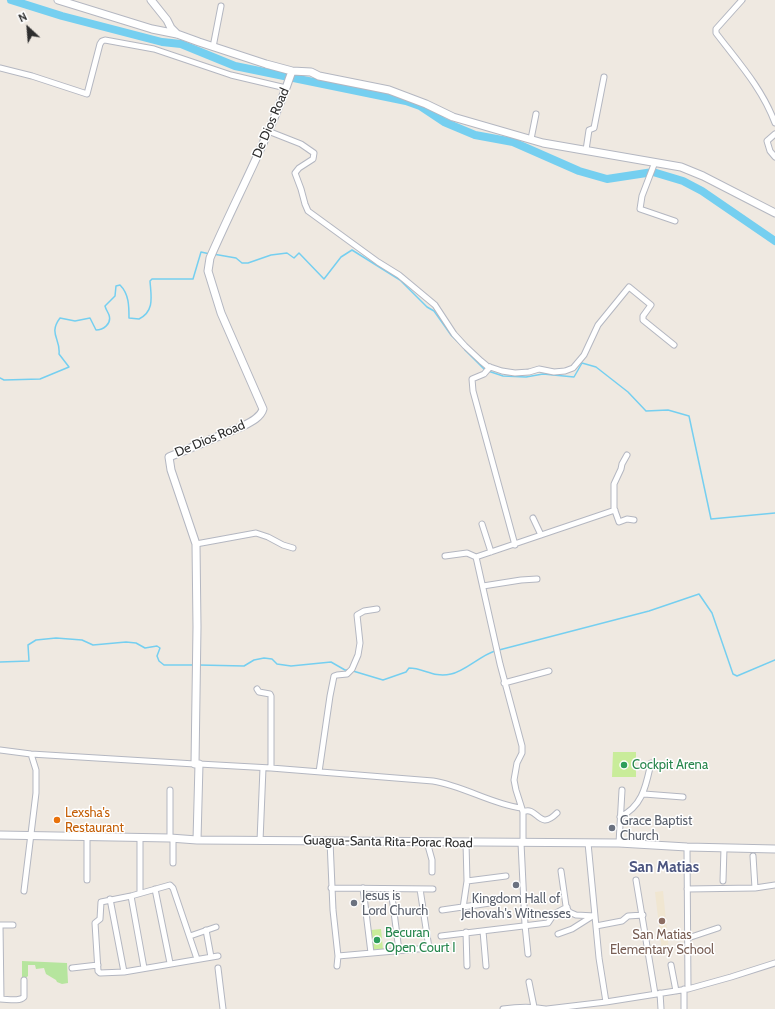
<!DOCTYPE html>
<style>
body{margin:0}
#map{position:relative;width:775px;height:1009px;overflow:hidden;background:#efe9e1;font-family:Cabin,sans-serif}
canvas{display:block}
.north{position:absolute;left:8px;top:8px;width:40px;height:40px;-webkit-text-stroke:3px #fff;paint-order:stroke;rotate:334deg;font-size:11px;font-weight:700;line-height:16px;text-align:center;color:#2e2e2e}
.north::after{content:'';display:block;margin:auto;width:14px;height:18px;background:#2e2e2e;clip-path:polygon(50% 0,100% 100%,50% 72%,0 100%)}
</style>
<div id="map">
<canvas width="775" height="1009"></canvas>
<div class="north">N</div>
</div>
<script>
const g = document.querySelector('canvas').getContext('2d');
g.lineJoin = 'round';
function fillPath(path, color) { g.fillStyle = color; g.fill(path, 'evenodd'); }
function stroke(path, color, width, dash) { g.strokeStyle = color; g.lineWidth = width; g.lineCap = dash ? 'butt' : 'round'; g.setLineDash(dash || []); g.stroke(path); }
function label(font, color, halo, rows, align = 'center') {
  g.font = font + ' Cabin,sans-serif'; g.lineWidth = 3; g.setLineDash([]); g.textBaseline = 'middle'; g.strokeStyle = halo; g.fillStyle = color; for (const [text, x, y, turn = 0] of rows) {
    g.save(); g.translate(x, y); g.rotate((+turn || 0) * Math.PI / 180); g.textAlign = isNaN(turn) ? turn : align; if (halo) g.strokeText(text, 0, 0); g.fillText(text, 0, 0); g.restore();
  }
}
fillPath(new Path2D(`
 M 663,891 L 669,950 L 662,951 L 655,892 Z`), '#f0e6d1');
fillPath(new Path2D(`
 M 22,961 L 67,963 L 68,983 L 62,984 L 57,982 L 56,980 L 46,974 L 44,968 L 36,969 L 35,965 L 28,965 L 28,976 L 22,981 Z`), '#b6e59e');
fillPath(new Path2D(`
 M 613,752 L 636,752 L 636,777 L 612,777 Z
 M 381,929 L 383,949 L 373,950 L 371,930 Z`), '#c9ec9a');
stroke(new Path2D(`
 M 213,254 L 236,258 L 242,263 L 248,263 L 271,255 L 287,253 L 294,258 L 299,253 L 324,279 L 341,257 L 352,250 L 400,280 L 427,307 L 434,311 L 451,335 L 460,344
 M 465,350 L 485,370
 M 488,371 L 503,376 L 526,377 L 543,374 L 574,377 L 582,363 L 596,367 L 628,392 L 646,411 L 668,410 L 689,416 L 711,519 L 775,513
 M 0,378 L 4,380 L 40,379 L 69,367 L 59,354 C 61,339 48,334 60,318 L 75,321 L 90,318 L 96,330 C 103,330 112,324 109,315 C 108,312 106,310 105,306 L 115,296 L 116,286 L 120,285 C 129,294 129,306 129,318 L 139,319 C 155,311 151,296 150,281 L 152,279 L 193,279 L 201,252 L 210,254
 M 499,650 L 649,611 L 699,594 L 712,613 L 733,674 L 737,676 L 775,660
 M 0,662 L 29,661 L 28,645 L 36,640 L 56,638 L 82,640 L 93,645 L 126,642 L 136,643 L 145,648 L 157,646 L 160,648 L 157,656 L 159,661 L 164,665 L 195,665
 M 199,665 L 244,666 L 254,660 L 264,658 L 272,659 L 277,664 L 291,666 L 331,662 L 345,670 L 349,670
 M 353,671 L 383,680 L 406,672 L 409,668 C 424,668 433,678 451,674 C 464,672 481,655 495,651`), '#75cff0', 1.5);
stroke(new Path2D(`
 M 11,0 L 62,16 L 162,42 L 181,44 L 235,66 L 406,101 L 420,106 L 444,122 L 475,135 L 513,142 L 579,171 L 607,179 L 653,172 L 683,181 L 702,191 L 775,241`), '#75cff0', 8);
const street = new Path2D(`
 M 742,0 L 716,29 L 716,33 C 738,62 762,88 775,123
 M 213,47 L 221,6
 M 0,68 L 32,76 L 87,94 L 100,44 L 102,41 L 105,40 L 154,49 L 231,75 L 286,88
 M 268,131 L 301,144 L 314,153 L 313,159 L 299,168 L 295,173 L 301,189 L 305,204 L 308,211 L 378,262 L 399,275 L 435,305 L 454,334 L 465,346 L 481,361 L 487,366 L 502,371 L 515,373 L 529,372 L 539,369 L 554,372 L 565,371 L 573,368 L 584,355 L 598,325 L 629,287 L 651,305 L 643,316 L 643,320 L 674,345
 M 775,134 L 767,141 L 770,151 L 775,157
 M 531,139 L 536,114
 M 586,150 L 589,130 L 594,128 L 604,77
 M 655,162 L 642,196 L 640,209 L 675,221
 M 490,367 L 484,374 L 472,379 L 473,391 L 515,545
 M 627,455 L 622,464 L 621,469 L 614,484 L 614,508 L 619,522 L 627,519 L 634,520
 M 533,518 L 541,535
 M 482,524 L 491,552
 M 196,544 L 256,533 L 268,537 L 283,545 L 293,548
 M 445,556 L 467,553 L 476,557
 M 483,586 L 521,580 L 537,579
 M 504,683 L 549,671
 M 257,689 L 259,692 L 270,694 L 271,696 L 271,768
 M 0,750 L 31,754 L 195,764
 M 199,764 L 271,768 L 433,781 C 464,786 491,804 521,808
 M 319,772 L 330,696 L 334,676 L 337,675 L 347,674 L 352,669 L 358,655 L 360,643 L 357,615 L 364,611 L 377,609
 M 170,790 L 170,838
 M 644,794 L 683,797
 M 523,812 C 538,805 538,832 557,813
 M 620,817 C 643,806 646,785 651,763
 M 87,837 L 87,880
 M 140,838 L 140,893
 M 260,841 L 263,768
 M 330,841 L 333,910 L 338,956 L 337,966
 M 427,842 L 432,860 L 432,872
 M 521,843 L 525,925 L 528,954
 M 523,843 L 523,812 L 516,790 L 514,780 L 517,763 L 522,753 L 522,746 L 500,664 L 476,557 L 615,510
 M 588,843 L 599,958 L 606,1002
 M 619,843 L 622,790
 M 687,847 L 688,989
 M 753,856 L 755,888
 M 173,863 L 173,838
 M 561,871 L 566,906 L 569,912 L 576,915 L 595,916
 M 636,880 L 655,994
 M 467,881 L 506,876
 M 723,881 L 724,848
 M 331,888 L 433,889
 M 363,888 L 371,953
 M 155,889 L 170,963
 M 391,889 L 399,951
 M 687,889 L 755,888 L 775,885
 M 24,891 L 36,793 L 36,770 L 31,754
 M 131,896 L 144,968
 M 110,899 L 124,972
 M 463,908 L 467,881 L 466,843
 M 442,910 L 490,903
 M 0,925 L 1,999
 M 0,925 L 13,925
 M 596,926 L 622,921 L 628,916 L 643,915
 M 206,930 L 211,957
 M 483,931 L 486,966
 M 466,932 L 467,966
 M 558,934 L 572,929 L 591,917
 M 190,936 L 216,927
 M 441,936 L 548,923 L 554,914 L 567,907
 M 688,938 L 718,928
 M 338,956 L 429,948 L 420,889
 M 197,959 L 173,888 L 170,885 L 131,896 L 101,902 L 100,919 L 95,923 L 98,971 L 100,973 L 124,972 L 218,956
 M 671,965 L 676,991
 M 72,968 L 98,965
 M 218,968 L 223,1009
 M 529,982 L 534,1007
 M 660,993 L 661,1009
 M 0,999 C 8,999 19,1002 24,997 L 24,980
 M 503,1009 C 517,1007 530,1006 545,1009
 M 547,1009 L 606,1002 L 688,989 L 731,977 L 775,963
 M 684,1009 L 684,989`);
const secondary = new Path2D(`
 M 58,0 L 152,29 L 177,34 L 199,42 L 266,64 L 292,71 L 311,72 L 319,76 L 389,90 L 426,104 L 453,117 L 543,143 L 681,167 L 703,176 L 775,213
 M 151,0 L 167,20 L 171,28 L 177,34
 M 0,835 L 170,838 L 197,840 L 619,843 L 687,847 L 775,849
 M 197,840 L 199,764 L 195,764 L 197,627 L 196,544 L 171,470 L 169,457 L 243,426 C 251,422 261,417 263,409 L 221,313 L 208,271 L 210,258 C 237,196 270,136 292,71`);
stroke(street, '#b4b7c1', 7);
stroke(secondary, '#b4b7c1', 9);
stroke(street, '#fff', 5);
stroke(secondary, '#fff', 7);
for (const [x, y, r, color] of [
 [624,765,4,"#2e9e5b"],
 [57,820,4,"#e8710a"],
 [612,828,4,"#6b7280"],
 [516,885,4,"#6b7280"],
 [354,903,4,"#6b7280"],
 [662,921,4,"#8d6e63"],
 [377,940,4,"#2e9e5b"]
]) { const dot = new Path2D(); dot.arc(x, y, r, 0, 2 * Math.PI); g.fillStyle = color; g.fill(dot); stroke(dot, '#fff', 1.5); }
label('13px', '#2e2e2e', '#fff', [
 ["De Dios Road",271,123,-67],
 ["De Dios Road",210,439,-23],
 ["Guagua-Santa Rita-Porac Road",388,842,1]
]);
label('13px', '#27864d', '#fff', [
 ["Cockpit Arena",632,765],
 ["Becuran",385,933],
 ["Open Court I",385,948]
], 'left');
label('13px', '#c56008', '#fff', [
 ["Lexsha's",65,813],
 ["Restaurant",65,828]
], 'left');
label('13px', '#5b616d', '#fff', [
 ["Grace Baptist",620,821],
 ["Church",620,836],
 ["Jesus is",362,896],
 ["Lord Church",362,911],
 ["Kingdom Hall of",516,899,"center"],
 ["Jehovah's Witnesses",516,914,"center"]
], 'left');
label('13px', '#785e54', '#fff', [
 ["San Matias",662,935],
 ["Elementary School",662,950]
]);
label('bold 15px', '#4d5680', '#fff', [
 ["San Matias",664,868]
]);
</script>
